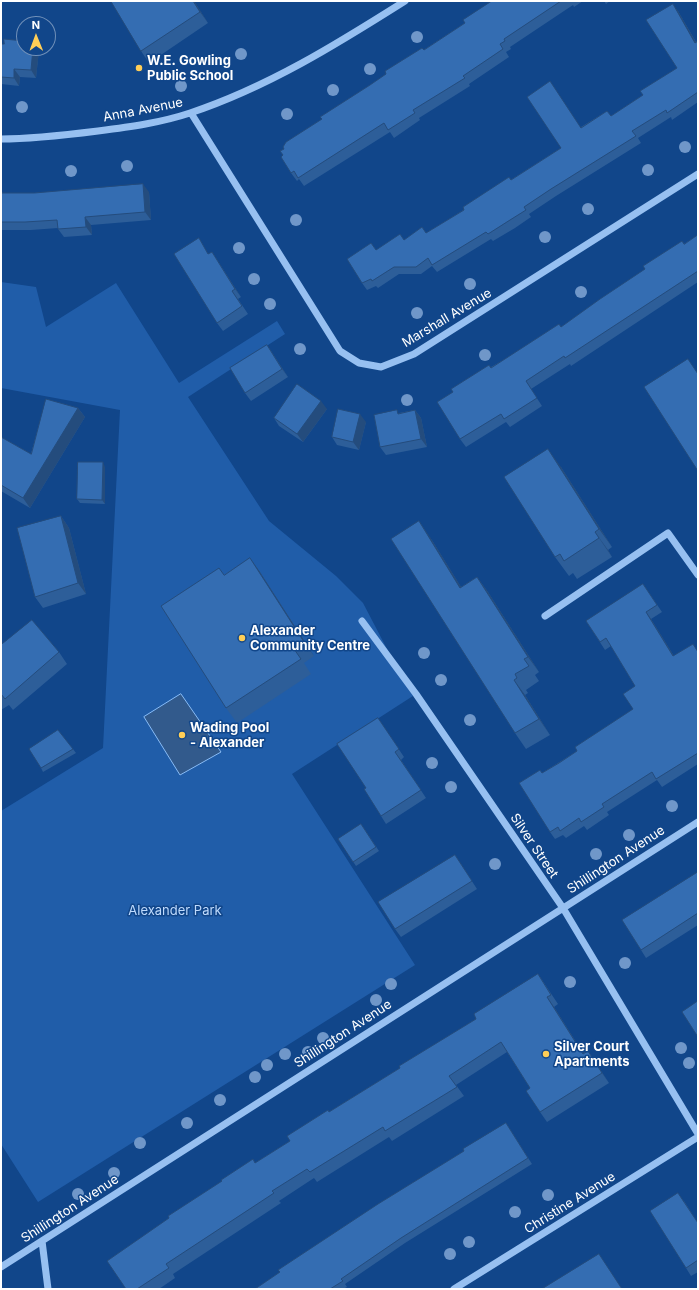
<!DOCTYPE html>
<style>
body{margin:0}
#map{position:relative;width:699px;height:1290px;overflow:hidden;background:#11468a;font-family:Inter,sans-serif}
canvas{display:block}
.frame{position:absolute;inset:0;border:2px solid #fff;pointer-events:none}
.north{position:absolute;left:16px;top:16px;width:40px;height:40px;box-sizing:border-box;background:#11468a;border:1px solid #7090b9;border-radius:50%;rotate:359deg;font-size:11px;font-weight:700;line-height:16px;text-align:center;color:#fff}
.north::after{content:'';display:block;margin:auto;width:14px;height:18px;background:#ffce57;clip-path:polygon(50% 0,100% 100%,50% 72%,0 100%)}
</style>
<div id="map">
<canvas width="699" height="1290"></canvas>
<div class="frame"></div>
<div class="north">N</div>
</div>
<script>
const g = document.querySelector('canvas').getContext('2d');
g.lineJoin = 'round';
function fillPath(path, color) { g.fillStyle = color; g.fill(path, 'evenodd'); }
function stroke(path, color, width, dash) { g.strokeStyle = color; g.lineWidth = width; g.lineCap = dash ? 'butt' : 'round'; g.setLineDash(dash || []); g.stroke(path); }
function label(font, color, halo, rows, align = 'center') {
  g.font = font + ' Inter,sans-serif'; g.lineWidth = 3; g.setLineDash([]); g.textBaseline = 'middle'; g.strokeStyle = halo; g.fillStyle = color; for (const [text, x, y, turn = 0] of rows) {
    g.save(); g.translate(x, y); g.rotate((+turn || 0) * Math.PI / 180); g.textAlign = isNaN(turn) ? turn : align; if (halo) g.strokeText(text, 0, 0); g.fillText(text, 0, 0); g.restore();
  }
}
fillPath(new Path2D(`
 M 1,282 L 36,287 L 46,327 L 116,283 L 179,383 L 277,321 L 285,334 L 188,397 L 269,521 L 336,576 L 363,603 L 397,668 L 416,694 L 292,774 L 415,965 L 38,1202 L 1,1144 L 1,811 L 103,748 L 120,410 L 1,388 Z`), '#205da9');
const water = new Path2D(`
 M 181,694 L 221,752 L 180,775 L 144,717 Z`);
fillPath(water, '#325a8c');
stroke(water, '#88bbf5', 1);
stroke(new Path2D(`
 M 191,113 L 340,351 L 359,363 L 381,367 L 414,354 L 698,174
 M 1,139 C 34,139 66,135 98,131 C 129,127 160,123 190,113 C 268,87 337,44 405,1
 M 545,616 L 668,533 L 698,575
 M 362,621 L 416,694 L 563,908 L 698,1134
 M 42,1241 L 48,1289
 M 1,1267 L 698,822
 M 454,1289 L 698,1137`), '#97c0f1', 7);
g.fillStyle = '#7097c9';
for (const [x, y] of [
 [417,37],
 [241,54],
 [370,69],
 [181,86],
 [333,90],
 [22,107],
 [287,114],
 [685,147],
 [127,166],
 [648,170],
 [71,171],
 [588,209],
 [296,220],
 [545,237],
 [239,248],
 [254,279],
 [470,284],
 [581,292],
 [270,304],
 [417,313],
 [300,349],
 [485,355],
 [407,400],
 [424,653],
 [441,680],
 [470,720],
 [432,763],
 [451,787],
 [672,806],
 [629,835],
 [596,854],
 [495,864],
 [625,963],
 [570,982],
 [391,984],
 [376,1000],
 [323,1038],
 [681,1048],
 [308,1052],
 [285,1054],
 [689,1063],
 [267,1065],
 [255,1077],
 [220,1100],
 [187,1123],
 [140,1143],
 [114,1173],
 [78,1194],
 [548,1195],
 [515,1212],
 [469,1242],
 [450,1254]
]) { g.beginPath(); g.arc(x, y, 6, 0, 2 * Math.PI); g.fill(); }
fillPath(new Path2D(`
 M 111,1 L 194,1 L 208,23 L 149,63 L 141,51 Z
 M 492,1 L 583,1 L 574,7 L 573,5 L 510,47 L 511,49 L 506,52 L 509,57 L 469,84 L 470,86 L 419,118 L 420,120 L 394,138 L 390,132 L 304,186 L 299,179 L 297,181 L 291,173 L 283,155 L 284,149 L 322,119 L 370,85 L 465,23 Z
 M 604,1 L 610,1 L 606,4 Z
 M 678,11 L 696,42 L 698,41 L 698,102 L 672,120 L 671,117 L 638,138 L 641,143 L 556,196 L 529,214 L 531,217 L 515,228 L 493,241 L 491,239 L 437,272 L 432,266 L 421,274 L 399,274 L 378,288 L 376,286 L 367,290 L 362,283 L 371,243 L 376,250 L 404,240 L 427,233 L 561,148 L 581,127 L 607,111 L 611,116 L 643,95 L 677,68 Z
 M 1,44 L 24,48 L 37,48 L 39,50 L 36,78 L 20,77 L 19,86 L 1,84 Z
 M 1,191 L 3,193 L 34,193 L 149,192 L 151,220 L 91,225 L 92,235 L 64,237 L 58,229 L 58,228 L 31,230 L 1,230 Z
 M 698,235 L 698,282 L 571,366 L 570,364 L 531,389 L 542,406 L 510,427 L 506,422 L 466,447 L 460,439 L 491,367 L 562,327 Z
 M 212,252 L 241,297 L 238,299 L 248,314 L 223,331 L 217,323 L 209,254 Z
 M 267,345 L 288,377 L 251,401 L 245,393 Z
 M 78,408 L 85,417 L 30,508 L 1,491 L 1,437 L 31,454 Z
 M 327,409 L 303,442 L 279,426 L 274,418 Z
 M 415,410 L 421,418 L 427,447 L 386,455 L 380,447 L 399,413 Z
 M 366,422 L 359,450 L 337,445 L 332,437 Z
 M 105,467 L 105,504 L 80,503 L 77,499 Z
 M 561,467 L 612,547 L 608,550 L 612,557 L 577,579 L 573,573 L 569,576 L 555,557 Z
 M 61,516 L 69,528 L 86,594 L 43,608 L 35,597 Z
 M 430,537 L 461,587 L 477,577 L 488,592 L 539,672 L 535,675 L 539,681 L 526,690 L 528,693 L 525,695 L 550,735 L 526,749 L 515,733 Z
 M 250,558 L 260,572 L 314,656 L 304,663 L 311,674 L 237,723 L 226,708 L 224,575 Z
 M 643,584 L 662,612 L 651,619 L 674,656 L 698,651 L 698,764 L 662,787 L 657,780 L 607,812 L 609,815 L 587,830 L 584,826 L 566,838 L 563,835 L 555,839 L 550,832 L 542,773 L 577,751 L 633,709 L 635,686 L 611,646 L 605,650 L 586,621 Z
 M 1,645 L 59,652 L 67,664 L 13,710 L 9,705 L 1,710 Z
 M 378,718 L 404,757 L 401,760 L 426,798 L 386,824 L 381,816 L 366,788 Z
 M 73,749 L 76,753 L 43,772 L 41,768 Z
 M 361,824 L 379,851 L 356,866 L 338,839 Z
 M 455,855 L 477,889 L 401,937 L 395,929 Z
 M 698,872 L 698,925 L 646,958 L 641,950 Z
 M 538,974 L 558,1004 L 554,1007 L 583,1053 L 588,1051 L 609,1083 L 547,1122 L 540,1112 L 530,1088 L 507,1052 L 456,1085 L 464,1096 L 392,1141 L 389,1137 L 317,1182 L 314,1178 L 279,1201 L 281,1203 L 173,1274 L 175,1278 L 159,1289 L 126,1289 L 255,1163 L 290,1141 L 329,1112 L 400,1068 L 476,1019 Z
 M 506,1123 L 532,1164 L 405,1243 L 345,1284 L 347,1287 L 343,1289 L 255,1289 L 464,1151 Z
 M 684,1201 L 698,1223 L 698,1272 L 691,1276 L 686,1268 Z`), '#2d5e99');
fillPath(new Path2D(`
 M 193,1 L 194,1 L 208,23 L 200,12 Z
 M 673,4 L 678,11 L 698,46 L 695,43 Z
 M 33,48 L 37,48 L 39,50 L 36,78 L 31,70 Z
 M 14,69 L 20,77 L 19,86 L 14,78 Z
 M 143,184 L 149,192 L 151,220 L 145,212 Z
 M 85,217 L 91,225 L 92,235 L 86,227 Z
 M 212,252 L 217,260 L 241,297 L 235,289 Z
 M 267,345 L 272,353 L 288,377 L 282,369 Z
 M 321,401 L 327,409 L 303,442 L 297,434 Z
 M 78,408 L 85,417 L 30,508 L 23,498 Z
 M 415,410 L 421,418 L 427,447 L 421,439 Z
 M 360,414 L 366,422 L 359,450 L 353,442 Z
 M 548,449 L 561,467 L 612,547 L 599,529 Z
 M 103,462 L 105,467 L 105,504 L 102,500 Z
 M 61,516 L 69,528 L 86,594 L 78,583 Z
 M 419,521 L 430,537 L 471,603 L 460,588 Z
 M 595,532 L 608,550 L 612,557 L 599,538 Z
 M 250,558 L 260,572 L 314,656 L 304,642 Z
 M 477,577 L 488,592 L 539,672 L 528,657 Z
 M 646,612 L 651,619 L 679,664 L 673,656 Z
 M 514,680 L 525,695 L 550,735 L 539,719 Z
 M 547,997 L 554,1007 L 589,1063 L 583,1054 Z
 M 588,1051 L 594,1060 L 609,1083 L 602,1073 Z`), '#244c7d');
const building = new Path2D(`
 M 111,1 L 193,1 L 200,12 L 141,51 Z
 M 492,1 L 561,1 L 504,39 L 505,41 L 500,44 L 503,49 L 463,76 L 465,78 L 413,110 L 415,113 L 388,130 L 384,123 L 298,178 L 294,171 L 291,173 L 281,157 L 283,155 L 280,151 L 284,149 L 283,147 L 286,142 L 322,119 L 320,117 L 370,85 L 386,74 L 385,71 L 422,48 L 424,50 L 465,23 L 463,20 Z
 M 673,4 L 695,43 L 698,41 L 698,92 L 667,113 L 666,110 L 632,131 L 636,136 L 551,189 L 524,207 L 526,210 L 510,220 L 488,234 L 486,232 L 432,265 L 428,258 L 416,267 L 394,267 L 372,281 L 371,279 L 362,283 L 347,259 L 371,243 L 376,250 L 400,234 L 404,240 L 422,227 L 426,233 L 464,210 L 463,207 L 509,177 L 511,180 L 561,148 L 527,97 L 550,81 L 581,128 L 607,111 L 611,116 L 643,95 L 640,91 L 677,68 L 646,20 Z
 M 4,39 L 24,41 L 24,48 L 33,48 L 31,70 L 14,69 L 14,78 L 1,77 L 1,44 L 4,44 Z
 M 143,184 L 145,212 L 85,217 L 86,227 L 58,229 L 57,220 L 25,222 L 1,222 L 1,193 L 34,193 Z
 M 698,235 L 698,271 L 565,358 L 564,356 L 526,381 L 537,398 L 504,419 L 501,414 L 460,439 L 437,402 L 453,392 L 451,389 L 489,365 L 491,368 L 559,324 L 561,327 L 600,299 L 645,269 L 643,266 L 682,241 L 684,244 Z
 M 199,238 L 208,254 L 212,252 L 235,289 L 232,291 L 242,306 L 217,323 L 174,254 Z
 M 267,345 L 282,369 L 245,393 L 230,368 Z
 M 688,359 L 698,374 L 698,471 L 644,387 Z
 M 297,384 L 321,401 L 297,434 L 274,418 Z
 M 46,399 L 78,408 L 23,498 L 1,485 L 1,437 L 31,454 Z
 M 338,409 L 360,414 L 353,442 L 332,437 Z
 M 397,410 L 398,414 L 415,410 L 421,439 L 380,447 L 374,415 Z
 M 548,449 L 599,529 L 595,532 L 599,538 L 564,561 L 560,554 L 555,557 L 504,477 Z
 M 78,462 L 103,462 L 102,500 L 77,499 Z
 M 61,516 L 78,583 L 35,597 L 17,528 Z
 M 419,521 L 460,588 L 477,577 L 528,657 L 524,659 L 529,666 L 515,674 L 517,678 L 514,680 L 539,719 L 515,733 L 391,539 Z
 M 250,558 L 304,642 L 294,649 L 301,659 L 226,708 L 161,606 L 219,568 L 224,575 Z
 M 643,584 L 657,605 L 646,612 L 673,656 L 693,644 L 698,652 L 698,753 L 656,779 L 652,772 L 602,804 L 604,807 L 581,822 L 579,818 L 560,831 L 558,827 L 550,832 L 519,783 L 540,770 L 542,773 L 559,763 L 577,751 L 575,747 L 633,709 L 623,694 L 635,686 L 606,638 L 600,642 L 586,621 Z
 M 32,620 L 59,652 L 5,699 L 1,694 L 1,645 Z
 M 378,718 L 399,749 L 395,752 L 421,790 L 381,816 L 364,789 L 366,788 L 337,744 Z
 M 58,730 L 73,749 L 41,768 L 29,749 Z
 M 361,824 L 376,847 L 353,862 L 338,839 Z
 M 455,855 L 472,881 L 395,929 L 378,902 Z
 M 698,872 L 698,913 L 641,950 L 622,920 Z
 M 538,974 L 551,995 L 547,997 L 583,1054 L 588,1051 L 602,1073 L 540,1112 L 526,1091 L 530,1088 L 501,1042 L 449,1076 L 457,1087 L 385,1131 L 383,1127 L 310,1172 L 307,1169 L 272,1191 L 274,1193 L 166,1264 L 169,1268 L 137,1289 L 126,1289 L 107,1261 L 169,1218 L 168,1216 L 222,1181 L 221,1180 L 253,1159 L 255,1163 L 290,1141 L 287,1136 L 328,1110 L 329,1112 L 400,1068 L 399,1066 L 476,1019 L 474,1014 Z
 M 698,1001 L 698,1037 L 682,1012 Z
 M 506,1123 L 528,1158 L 401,1238 L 341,1279 L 343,1281 L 330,1289 L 255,1289 L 280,1272 L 278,1270 L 378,1204 L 464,1151 L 463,1149 Z
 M 678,1193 L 698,1223 L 698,1260 L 686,1268 L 650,1211 Z
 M 599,1254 L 622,1289 L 542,1289 Z`);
fillPath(building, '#346db2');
stroke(building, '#244c7d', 1);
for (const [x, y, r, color] of [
 [139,68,4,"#ffce57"],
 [242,638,4,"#ffce57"],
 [182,735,4,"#ffce57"],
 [546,1054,4,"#ffce57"]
]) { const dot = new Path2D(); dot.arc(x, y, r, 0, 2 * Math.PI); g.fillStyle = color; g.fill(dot); stroke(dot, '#11468a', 1.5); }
label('bold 13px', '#fff', '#11468a', [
 ["W.E. Gowling",147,61],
 ["Public School",147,76],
 ["Alexander",250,631],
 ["Community Centre",250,646],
 ["Wading Pool",190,728],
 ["- Alexander",190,743],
 ["Silver Court",554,1047],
 ["Apartments",554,1062]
], 'left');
label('13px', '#fff', '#11468a', [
 ["Anna Avenue",143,110,-11],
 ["Marshall Avenue",447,318,-31],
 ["Silver Street",534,846,56],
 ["Shillington Avenue",616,860,-33],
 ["Shillington Avenue",343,1034,-33],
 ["Christine Avenue",570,1203,-32],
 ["Shillington Avenue",70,1209,-33]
]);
label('13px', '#bedafd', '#11468a', [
 ["Alexander Park",175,911]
]);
</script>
